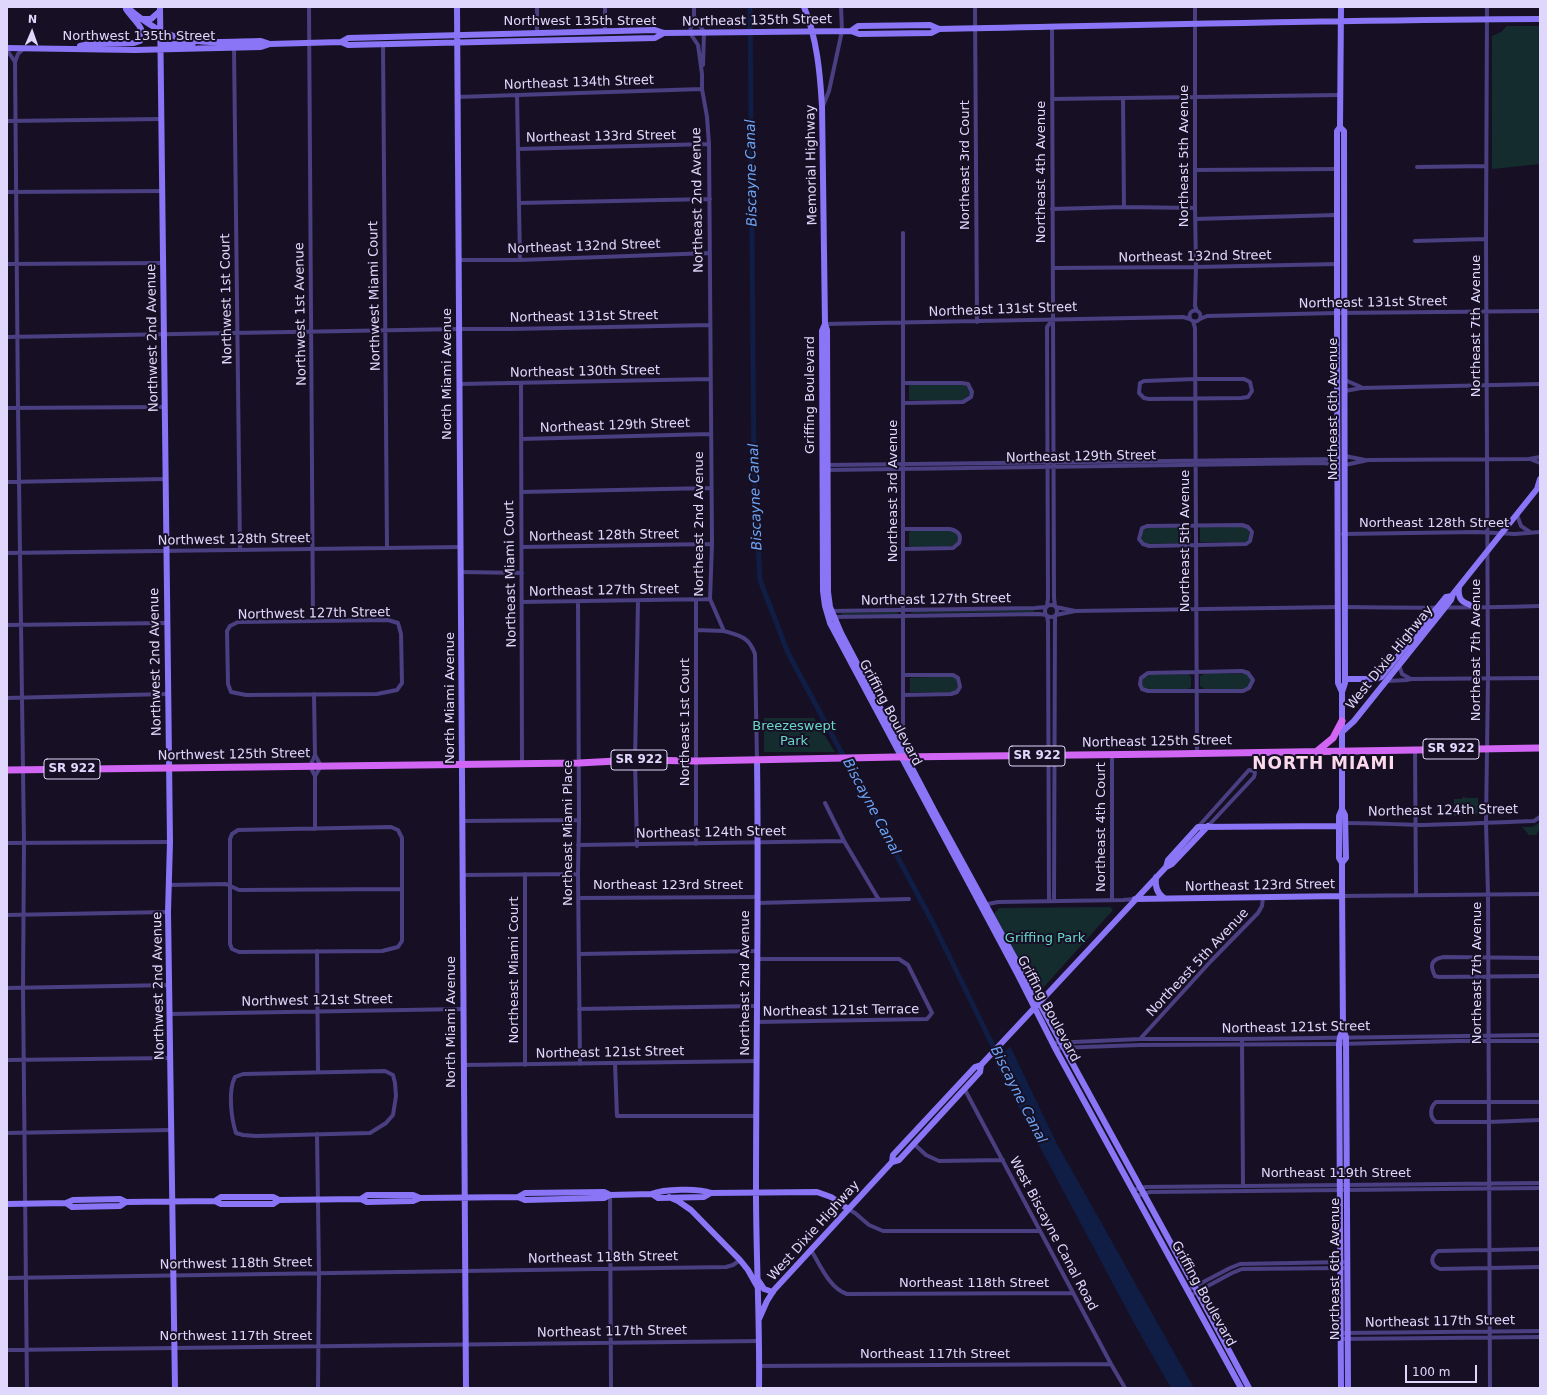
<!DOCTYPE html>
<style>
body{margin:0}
#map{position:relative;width:1547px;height:1395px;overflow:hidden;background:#171025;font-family:"DejaVu Sans",sans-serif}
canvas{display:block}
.frame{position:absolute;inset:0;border:8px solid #e0d7fc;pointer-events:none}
.north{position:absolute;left:12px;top:12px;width:40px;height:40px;-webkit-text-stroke:3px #171025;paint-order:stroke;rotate:2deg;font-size:11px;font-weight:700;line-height:16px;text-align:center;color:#e0d7fc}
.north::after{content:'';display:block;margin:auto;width:14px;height:18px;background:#e0d7fc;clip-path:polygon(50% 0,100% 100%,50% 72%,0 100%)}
.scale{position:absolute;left:1405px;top:1365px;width:72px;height:18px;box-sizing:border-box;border:2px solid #e0d7fc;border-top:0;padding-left:5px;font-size:12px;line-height:14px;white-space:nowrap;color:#e0d7fc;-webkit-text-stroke:3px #171025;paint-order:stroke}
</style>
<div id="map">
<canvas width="1547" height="1395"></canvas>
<div class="frame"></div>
<div class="north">N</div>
<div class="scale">100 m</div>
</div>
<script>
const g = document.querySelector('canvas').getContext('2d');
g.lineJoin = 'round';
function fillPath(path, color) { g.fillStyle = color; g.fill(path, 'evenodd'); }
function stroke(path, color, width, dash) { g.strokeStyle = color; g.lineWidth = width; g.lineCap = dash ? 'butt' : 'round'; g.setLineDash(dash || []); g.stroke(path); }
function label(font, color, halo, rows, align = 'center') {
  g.font = font + ' "DejaVu Sans",sans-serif'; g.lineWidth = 4; g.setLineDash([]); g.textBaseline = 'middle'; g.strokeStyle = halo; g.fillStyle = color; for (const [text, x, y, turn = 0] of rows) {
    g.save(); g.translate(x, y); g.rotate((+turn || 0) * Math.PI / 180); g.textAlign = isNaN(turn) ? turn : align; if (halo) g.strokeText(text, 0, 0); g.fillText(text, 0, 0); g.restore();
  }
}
fillPath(new Path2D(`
 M 1507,26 L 1540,26 L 1540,164 L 1492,169 L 1492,36 L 1501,32 Z
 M 962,384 C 968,386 970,388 970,394 L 963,401 L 909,400 L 909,386 L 910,385 Z
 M 1242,526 C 1248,529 1251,532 1249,539 L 1245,542 L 1200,542 L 1200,528 L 1201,527 Z
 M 1188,527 L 1191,528 L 1191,543 L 1147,544 L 1142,541 L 1142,531 L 1145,528 Z
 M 914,530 L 948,530 L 955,532 L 959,537 L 958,541 L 953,546 L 912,547 L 909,546 L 909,532 Z
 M 1034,610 L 1034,612 L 911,613 L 913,611 Z
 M 897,612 L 899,613 L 897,614 L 842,615 L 841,613 Z
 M 1206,673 L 1246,674 L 1249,676 L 1251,680 L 1248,687 L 1243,689 L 1204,689 L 1200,686 L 1200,676 Z
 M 1188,674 L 1191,677 L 1191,687 L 1188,689 C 1179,690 1151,693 1144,688 C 1141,685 1142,682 1143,679 L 1150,675 Z
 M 951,676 L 957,679 C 958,685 959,688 954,692 L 910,692 L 910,678 Z
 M 764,718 L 814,718 L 835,752 L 764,752 Z
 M 1463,797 L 1465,797 L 1465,798 L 1478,798 L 1478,812 L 1476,815 L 1454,816 L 1454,799 L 1462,799 Z
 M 1539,823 L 1540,829 L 1536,835 L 1529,835 L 1522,827 L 1532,827 Z
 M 1110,907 L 1113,910 L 1042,989 L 1036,989 L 994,914 L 999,908 Z`), '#142c2e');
fillPath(new Path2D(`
 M 1004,1028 L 1010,1046 L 1056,1142 L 1194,1388 L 1171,1388 L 1134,1323 L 997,1067 L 986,1049 Z`), '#101d44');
fillPath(new Path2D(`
 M 1006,1027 L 1012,1044 L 993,1064 L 984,1051 Z`), '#171025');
stroke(new Path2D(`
 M 750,7 L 754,469 L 760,580 L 788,653 L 933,923 L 994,1048`), '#101d44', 5);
stroke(new Path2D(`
 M 309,7 L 313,621
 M 537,7 L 537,33
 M 605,7 L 605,31
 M 694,7 L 694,16 L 704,32 L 703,65
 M 975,7 L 977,322
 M 1195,7 L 1195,208 L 1196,267 L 1195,306 L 1197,311
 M 1487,7 L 1486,239 L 1488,678 L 1486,823 L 1488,894 L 1490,1388
 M 694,16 L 692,18 L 690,33 L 698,45 L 702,74 L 702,89 L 707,117 L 709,144 L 712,544 L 710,599 L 724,631 C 741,636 749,637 755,654 L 757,760
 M 1052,26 L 1054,598 L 1055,606
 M 383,44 L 387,548
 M 24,48 L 18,54 L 15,62 L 18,408 L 24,842 L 23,988 L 27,1388
 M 234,48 L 240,550
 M 7,50 L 15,62
 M 517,95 L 520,260
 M 457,97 L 702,89
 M 1052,99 L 1339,95
 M 1123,99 L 1124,207
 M 823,106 L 829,91 L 842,31 L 841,7
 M 7,121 L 161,119
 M 518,149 L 709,144
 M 1417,167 L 1486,166
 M 1195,170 L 1337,169
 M 7,192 L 162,191
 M 519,203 L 710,199
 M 1052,209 L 1124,207 L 1195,208
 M 1195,219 L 1336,215
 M 903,233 L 903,749
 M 1415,241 L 1486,239
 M 458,260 L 520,260 L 710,253
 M 7,264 L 163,263
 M 1053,268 L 1196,267 L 1338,264
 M1189.5 316a5.5 5.5 0 1 1 11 0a5.5 5.5 0 1 1-11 0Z
 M 1200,319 L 1207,316 L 1337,313 L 1540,311
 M 1193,321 L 1195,328 L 1197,753
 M 825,324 L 1183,317 L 1190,319
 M 7,337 L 459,329 L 510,329 L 710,325
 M 1195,379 L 1244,379 L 1250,382 L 1252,391 L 1248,397 L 1241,398 L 1149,399 L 1144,398 L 1139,393 L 1140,383 L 1144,381 Z
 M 1345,380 L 1361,387
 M 903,383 L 962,383 L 968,384 L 972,392 L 971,397 L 963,402 L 903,403
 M 460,384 L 710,379
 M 521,384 L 522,764
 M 1345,391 L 1361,388 L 1540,384
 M 7,408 L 164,407
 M 521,439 L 710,434
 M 1345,456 L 1365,460
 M 1530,459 L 1540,463
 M 826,465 L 1338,459
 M 1345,465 L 1368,460 L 1529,459 L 1540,457
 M 827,470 L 1323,463 L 1331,464 L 1338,468
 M 7,482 L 165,479
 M 521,492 L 711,488
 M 1517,515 L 1521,526 L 1530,532
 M 1242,525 L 1248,527 L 1252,532 L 1250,541 L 1246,544 L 1149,546 L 1143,544 L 1139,539 L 1142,528 L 1147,526 Z
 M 904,529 L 950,529 C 958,531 962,535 959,543 L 953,548 L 904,549
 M 1343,534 L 1477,532 L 1515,534 L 1540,532
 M 522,547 L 712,544
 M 7,553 L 461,547
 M 461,572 L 522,573
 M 578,601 L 579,820 L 578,874 L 580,1064
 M 522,602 L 710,599
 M1045 611a6 6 0 1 1 12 0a6 6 0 1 1-12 0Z
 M 1047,606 L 1048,598 L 1047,327 L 1053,319
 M 1056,607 L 1075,611 L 1338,607
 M 1345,607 C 1410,608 1475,608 1540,606
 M 830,611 L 1035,608 L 1046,607
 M 1056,615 L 1075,611
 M 1047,616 L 1048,622 L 1049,901
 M 832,617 L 1039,614 L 1046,615
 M 388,620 L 398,623 L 401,634 L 402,683 L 397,690 L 377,694 L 246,695 L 231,692 L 228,684 L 227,631 L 230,626 L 238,622 Z
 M 7,625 L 166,623
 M 696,630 L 724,631
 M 1399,665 L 1402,674 L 1411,679
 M 1242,671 L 1248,673 L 1253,680 L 1249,688 L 1243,691 L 1148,691 L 1142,689 L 1140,684 L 1141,678 L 1148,673 Z
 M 1387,681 L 1407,680 L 1411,679 L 1540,678
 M 314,694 L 315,755 L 310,766 L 315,776 L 315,829
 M 904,695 L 951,694 L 957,692 L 960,687 L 958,678 L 953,675 L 904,675
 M 7,698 L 167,694
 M 1415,749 L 1416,895
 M 1112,755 L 1112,900
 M 315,776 L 321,766 L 315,755
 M 825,803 L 844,841 L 879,900
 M 463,821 L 579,820
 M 1346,823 C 1369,823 1393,824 1417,825 C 1456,825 1495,822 1534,821 L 1540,817
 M 391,827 L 398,830 L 402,838 L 402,941 L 398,947 L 382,951 L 239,952 L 232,949 L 230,944 L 230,839 L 232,834 L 238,830 Z
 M 1198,827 L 1249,770 L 1254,771 L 1255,773 L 1254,777 L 1208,826
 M 7,843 L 170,842
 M 696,844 L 696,600
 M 578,845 L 844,841
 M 637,846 L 635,760 L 638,601
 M 463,875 L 578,874
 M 169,885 L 226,884 L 239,890 L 402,889
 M 1342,896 L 1540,894
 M 579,898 L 757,897
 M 1054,901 L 1055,616
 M 757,903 L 909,899
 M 983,905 L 998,902 L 1123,900 L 1135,899
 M 7,915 L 168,912
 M 317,951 L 318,1072
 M 579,954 L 757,951
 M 1540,958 L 1444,957 C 1432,959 1429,964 1435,976 L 1439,977 L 1540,976
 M 7,988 L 170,985
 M 579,1009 L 756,1006
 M 170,1014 L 463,1009
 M 757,1022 L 927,1019 L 932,1013 L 908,965 L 899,959 L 757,959
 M 1140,1039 L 1211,961 L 1258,913 L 1262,906 L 1263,897
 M 1242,1041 L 1243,1186
 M 1052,1043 L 1140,1039 L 1242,1039 L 1540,1035
 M 1055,1048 L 1140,1045 L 1339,1044 L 1458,1041 L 1540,1041
 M 7,1060 L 171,1058
 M 615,1063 L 617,1116 L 757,1116
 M 464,1065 L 757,1061
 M 525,1065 L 525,874
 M 385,1071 L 393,1075 L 395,1083 L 396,1096 L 393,1115 L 386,1123 L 370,1133 L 256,1136 L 243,1135 L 236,1133 C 231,1118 228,1090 235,1077 L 243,1074 Z
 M 964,1088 L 1111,1364 L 1125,1388
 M 1540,1102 L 1436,1102 C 1430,1107 1429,1117 1436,1122 L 1489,1122 L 1540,1120
 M 7,1133 L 171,1130
 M 317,1134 L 319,1273 L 318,1388
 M 914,1144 L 926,1155 L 939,1161 L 1003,1160
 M 1133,1190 L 1146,1187 L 1540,1183
 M 610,1195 L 611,1388
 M 1136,1196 L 1150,1192 L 1540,1188
 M 848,1209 L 855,1213 L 869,1225 L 883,1231 L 1040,1231
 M 1540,1249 L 1438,1251 C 1430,1257 1430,1265 1440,1269 L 1540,1267
 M 811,1250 C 820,1265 830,1289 847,1294 L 1073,1293
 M 7,1278 L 726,1267 L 733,1265 L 740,1260
 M 1188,1290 L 1230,1268 L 1240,1264 L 1343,1262
 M 1191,1295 L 1232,1273 L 1242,1269 L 1343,1268
 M 1341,1333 L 1540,1331
 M 1341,1339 L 1540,1337
 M 7,1350 L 759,1341
 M 759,1366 L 1111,1364`), '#4a3f80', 4);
stroke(new Path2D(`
 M 127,7 C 174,49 202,42 261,41 L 270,44 L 341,42 L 348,45 L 655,38 L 664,33
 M 160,7 L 170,842 L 168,912 L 175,1388
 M 457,7 L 466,1388
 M 804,7 C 817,38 820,73 822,106 L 825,324 L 827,330 L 828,592 L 830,607 L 841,633 L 936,814 L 1197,1291 L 1249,1388
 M 1341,7 L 1340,127 L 1337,131 L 1337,313 L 1338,683 L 1342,692
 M 141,19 L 151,19 L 160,11
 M 851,31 L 858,26 L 930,25 L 939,29 C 1139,25 1339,20 1540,19
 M 341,42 L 348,38 L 655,30 L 664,33 L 851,31 L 859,34 L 931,33 L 939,29
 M 161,45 L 193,43
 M 80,46 L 89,44 L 134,43 L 140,41 C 148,29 132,19 126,9
 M 7,48 L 135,50 L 261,47 L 270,44
 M 1340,127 L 1344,131 L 1344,135 L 1345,683 L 1342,692 L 1342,809 L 1339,816 L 1339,858 L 1342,863 L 1342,886 L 1343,1030 L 1340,1037 L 1339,1044 L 1341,1388
 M 825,324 L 822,331 L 823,591 L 825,606 L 830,623 L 1017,973 L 1055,1048 L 1241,1388
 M 1537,489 L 1540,479
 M 1459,587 C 1457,601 1464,603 1476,607
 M 1345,679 L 1376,679 L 1381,677 L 1446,597 L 1452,596
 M 1342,732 L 1354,721 L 1439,615 L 1451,600 L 1453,594 L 1537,489 L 1540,488
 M 757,760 C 759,904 756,1048 756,1192 C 756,1258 760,1323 759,1388
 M 1342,809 L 1345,815 L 1346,858 L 1342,863
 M 1166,867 L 1168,860 L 1198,827 L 1339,826
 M 1156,877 C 1155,885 1156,893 1164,898
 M 1135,899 L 1342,896
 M 1343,1030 L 1346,1037 L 1348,1388
 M 892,1162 L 893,1155 L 975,1067 L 981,1065
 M 652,1194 L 658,1198 L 704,1197 L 711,1193
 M 518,1197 L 525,1193 L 604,1192 L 610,1195 L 652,1194 C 663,1189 699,1188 711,1193 L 817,1192 L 831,1197 L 848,1209
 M 669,1197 L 678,1201 L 691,1210 L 740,1260 L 748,1270 L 757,1286
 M 361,1199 L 367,1202 L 413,1201 L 420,1198
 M 215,1201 L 221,1197 L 273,1197 L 279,1200 L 361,1199 L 367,1195 L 413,1195 L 420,1198 L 518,1197 L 525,1200 L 604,1198 L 610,1195
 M 66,1203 L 73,1200 L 120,1199 L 126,1202 L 215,1201 L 221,1204 L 273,1204 L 279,1200
 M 7,1204 L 66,1203 L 72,1207 L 120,1206 L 126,1202
 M 758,1280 L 764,1289 L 773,1292
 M 759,1319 L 767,1301 L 774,1290 L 892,1162 L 899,1160 L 980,1072 L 981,1065 L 1166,867 L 1172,864 L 1208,826`), '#8975f5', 6);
stroke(new Path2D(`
 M 1316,752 L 1333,738 L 1342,721
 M 7,770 L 579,763 L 635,760 L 696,761 L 896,757 L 1166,754 L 1540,748`), '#d266f4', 7);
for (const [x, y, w] of [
 [1451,749,56],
 [1037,756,56],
 [639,760,56],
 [72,769,56]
]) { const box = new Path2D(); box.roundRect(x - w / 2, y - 10, w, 20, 3); g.fillStyle = '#171025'; g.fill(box); stroke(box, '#e0d7fc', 1); }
label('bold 12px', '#e0d7fc', null, [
 ["SR 922",1451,749],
 ["SR 922",1037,756],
 ["SR 922",639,760],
 ["SR 922",72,769]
]);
label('13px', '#e0d7fc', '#171025', [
 ["Northeast 135th Street",757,21,-1],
 ["Northwest 135th Street",580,22],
 ["Northwest 135th Street",139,37],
 ["Northeast 134th Street",579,83,-2],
 ["Northeast 133rd Street",601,137,-1],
 ["Northeast 5th Avenue",1185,156,-90],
 ["Memorial Highway",812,165,-91],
 ["Northeast 3rd Court",966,165,-90],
 ["Northeast 4th Avenue",1042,172,-90],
 ["Northeast 2nd Avenue",698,200,-91],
 ["Northeast 132nd Street",584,247,-2],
 ["Northeast 132nd Street",1195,257,-1],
 ["Northwest Miami Court",375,296,-91],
 ["Northwest 1st Court",227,299,-91],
 ["Northeast 131st Street",1373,303,-1],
 ["Northeast 131st Street",1003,310,-2],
 ["Northwest 1st Avenue",301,314,-91],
 ["Northeast 131st Street",584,317,-1],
 ["Northeast 7th Avenue",1477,326,-90],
 ["Northwest 2nd Avenue",153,338,-91],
 ["Northeast 130th Street",585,372,-1],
 ["North Miami Avenue",448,374,-90],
 ["Griffing Boulevard",811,395,-90],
 ["Northeast 6th Avenue",1334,409,-90],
 ["Northeast 129th Street",615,426,-2],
 ["Northeast 129th Street",1081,457,-1],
 ["Northeast 3rd Avenue",894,491,-90],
 ["Northeast 2nd Avenue",700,524,-90],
 ["Northeast 128th Street",1434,524],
 ["Northeast 128th Street",604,536,-1],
 ["Northwest 128th Street",234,540,-1],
 ["Northeast 5th Avenue",1186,541,-90],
 ["Northeast Miami Court",511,574,-91],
 ["Northeast 127th Street",604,591,-1],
 ["Northeast 127th Street",936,600,-1],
 ["Northwest 127th Street",314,614,-1],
 ["Northeast 7th Avenue",1477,650,-90],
 ["West Dixie Highway",1390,658,-51],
 ["Northwest 2nd Avenue",156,662,-91],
 ["North Miami Avenue",451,698,-90],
 ["Griffing Boulevard",890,713,62],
 ["Northeast 1st Court",686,722,-90],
 ["Northeast 125th Street",1157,742,-1],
 ["Northwest 125th Street",234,755,-1],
 ["Northeast 124th Street",1443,811,-1],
 ["Northeast 4th Court",1102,827,-90],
 ["Northeast Miami Place",569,833,-90],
 ["Northeast 124th Street",711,833,-1],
 ["Northeast 123rd Street",668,886],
 ["Northeast 123rd Street",1260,886,-1],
 ["Northeast 5th Avenue",1198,963,-47],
 ["Northeast Miami Court",515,970,-90],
 ["Northeast 7th Avenue",1478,973,-90],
 ["Northeast 2nd Avenue",746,983,-90],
 ["Northwest 2nd Avenue",159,986,-91],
 ["Northwest 121st Street",317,1001,-1],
 ["Griffing Boulevard",1048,1009,62],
 ["Northeast 121st Terrace",841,1011,-1],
 ["North Miami Avenue",452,1022,-90],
 ["Northeast 121st Street",1296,1028,-1],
 ["Northeast 121st Street",610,1053,-1],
 ["Northeast 119th Street",1336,1174],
 ["West Dixie Highway",814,1231,-48],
 ["West Biscayne Canal Road",1053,1234,62],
 ["Northeast 118th Street",603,1258,-1],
 ["Northwest 118th Street",236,1264,-1],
 ["Northeast 6th Avenue",1336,1269,-90],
 ["Northeast 118th Street",974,1284],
 ["Griffing Boulevard",1203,1294,61],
 ["Northeast 117th Street",1440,1322,-1],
 ["Northeast 117th Street",612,1332,-1],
 ["Northwest 117th Street",236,1337],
 ["Northeast 117th Street",935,1355]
]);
label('13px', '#67d8ca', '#171025', [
 ["Breezeswept",794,727],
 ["Park",794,742],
 ["Griffing Park",1045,939]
]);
label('italic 14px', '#6ca4f5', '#171025', [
 ["Biscayne Canal",752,173,-91],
 ["Biscayne Canal",756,497,-92],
 ["Biscayne Canal",871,807,62],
 ["Biscayne Canal",1018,1095,63]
]);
g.letterSpacing = '1px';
label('bold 17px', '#fcd9eb', '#171025', [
 ["NORTH MIAMI",1324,765]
]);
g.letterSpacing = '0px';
</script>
